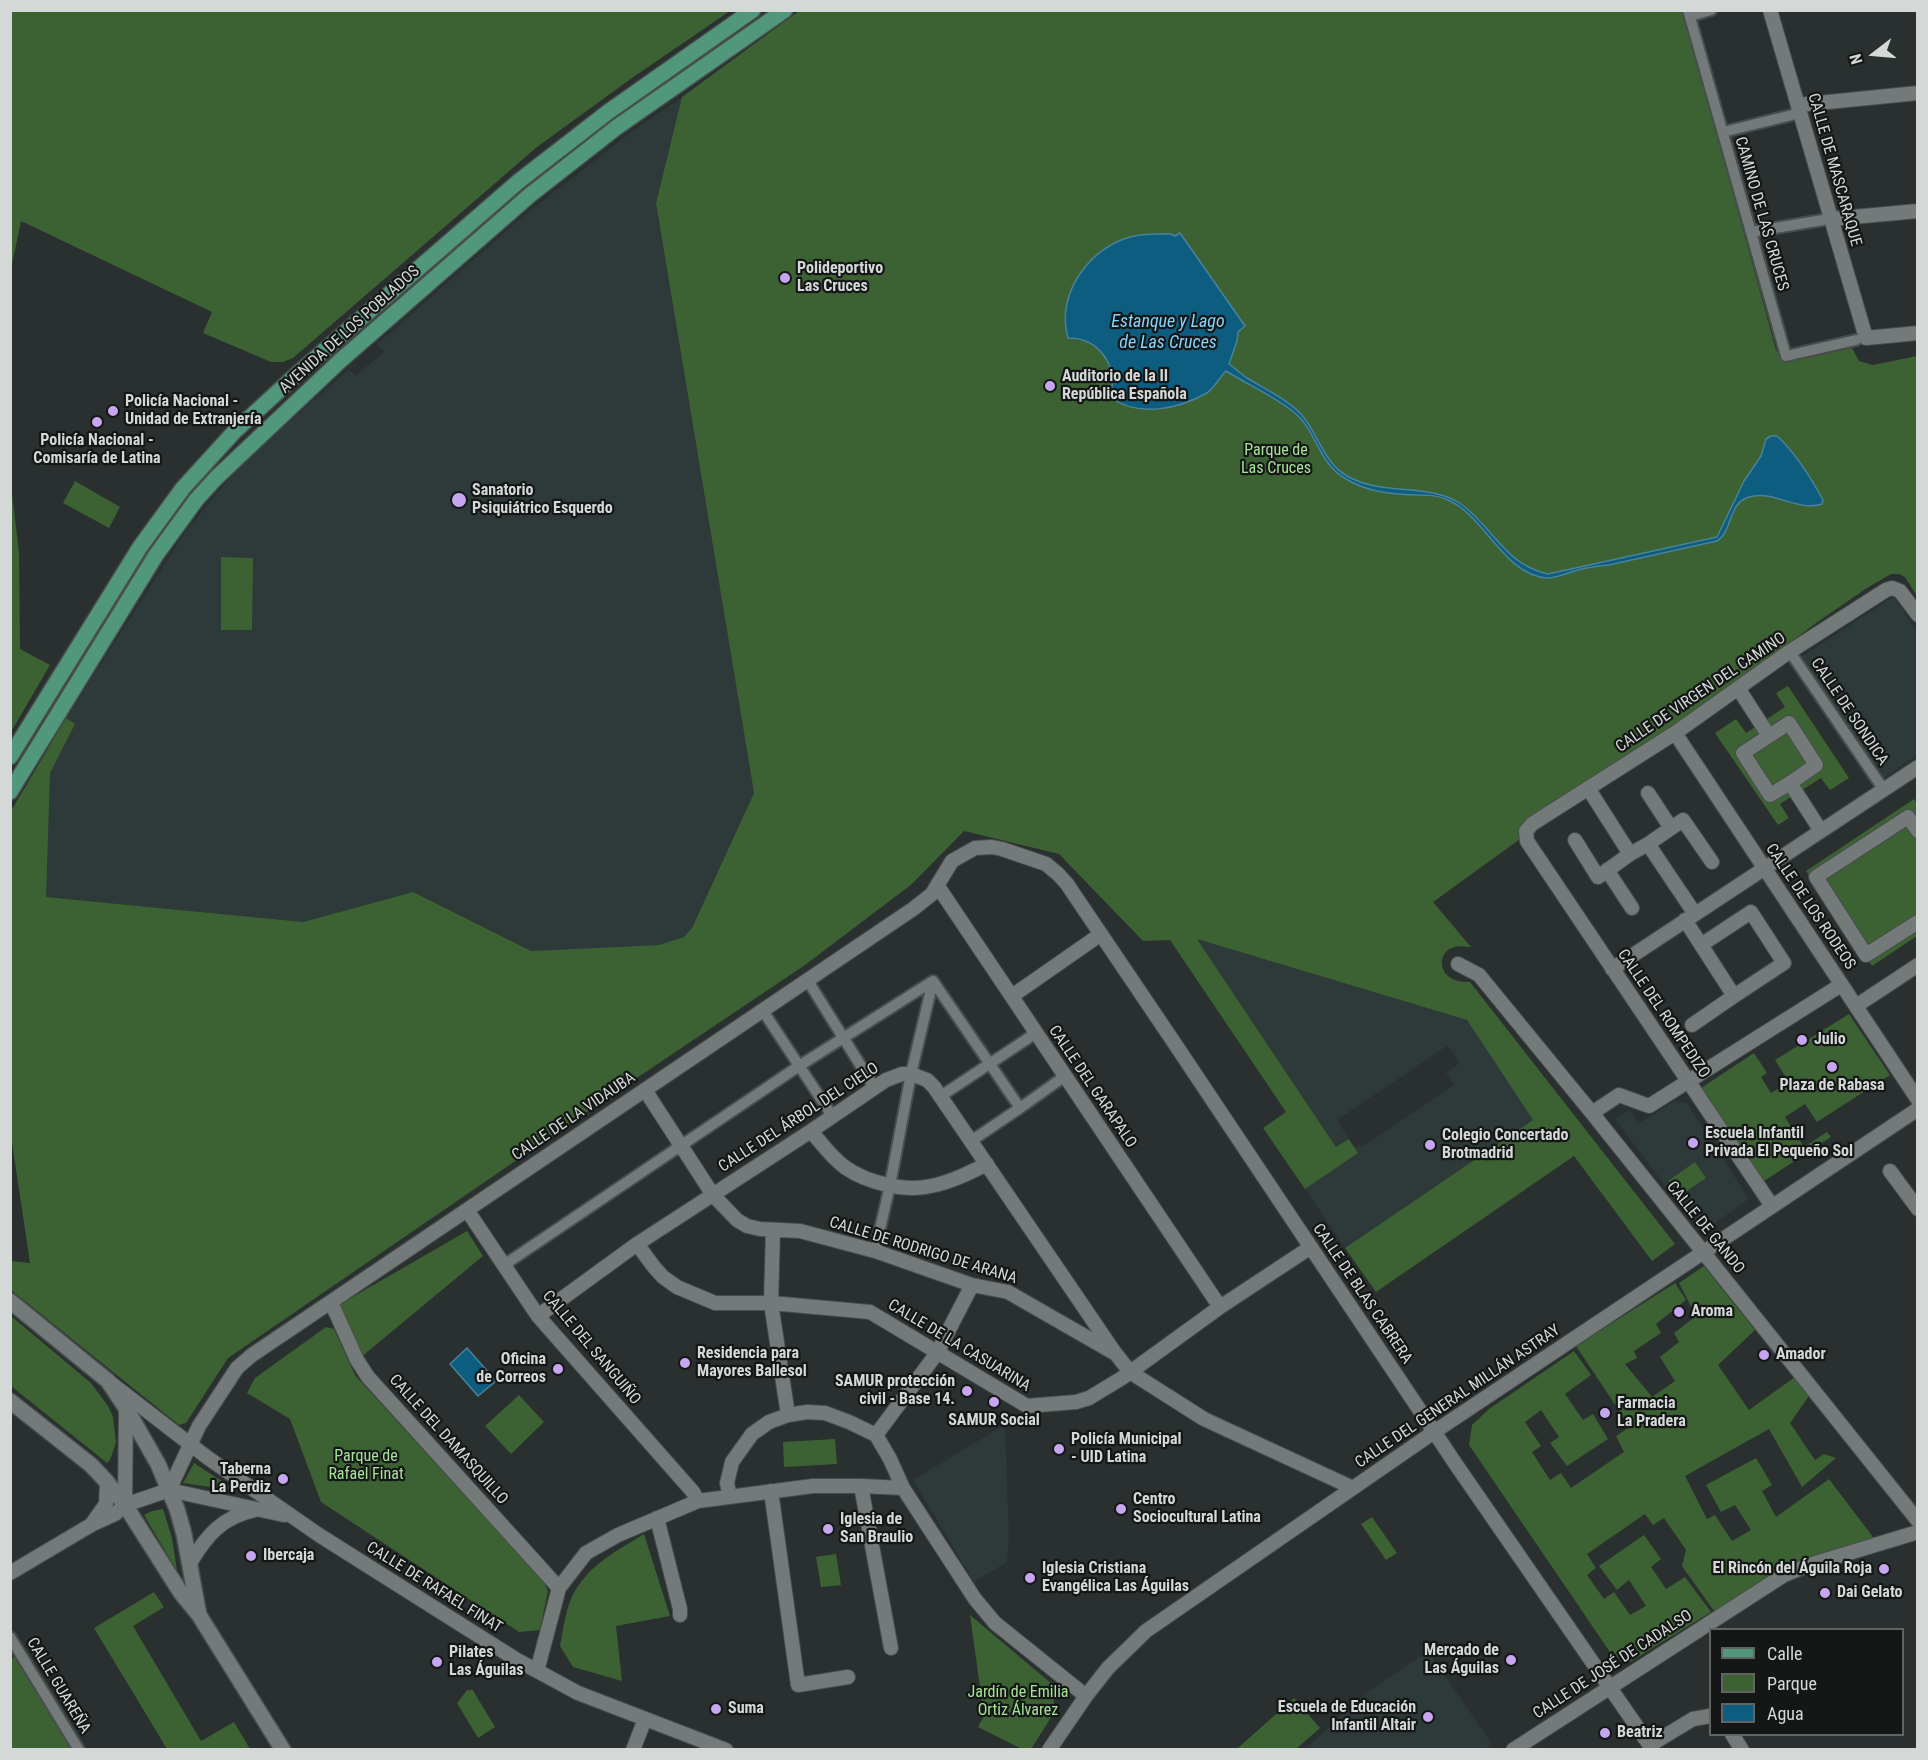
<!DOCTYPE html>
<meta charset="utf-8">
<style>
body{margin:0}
#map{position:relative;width:1928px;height:1760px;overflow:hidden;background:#2a2f2f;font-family:"Roboto Condensed",sans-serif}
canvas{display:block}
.frame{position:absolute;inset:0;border:12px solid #d4d8d7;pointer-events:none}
.legend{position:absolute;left:1709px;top:1628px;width:195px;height:108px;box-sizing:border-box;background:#141716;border:2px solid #616463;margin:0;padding:8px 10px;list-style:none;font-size:18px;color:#d4d8d7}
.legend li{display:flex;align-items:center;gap:12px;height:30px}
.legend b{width:30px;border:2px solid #616463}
.north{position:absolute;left:1844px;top:24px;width:60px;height:60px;-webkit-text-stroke:4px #141716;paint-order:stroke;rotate:254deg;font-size:16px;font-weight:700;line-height:24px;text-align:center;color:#d4d8d7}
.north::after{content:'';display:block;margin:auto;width:21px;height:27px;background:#d4d8d7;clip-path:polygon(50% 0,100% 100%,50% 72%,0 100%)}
</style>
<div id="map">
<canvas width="1928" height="1760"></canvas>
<div class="frame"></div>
<ul class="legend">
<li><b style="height:8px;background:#50977b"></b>Calle</li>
<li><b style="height:16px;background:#3c6233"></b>Parque</li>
<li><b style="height:16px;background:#0d5d80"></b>Agua</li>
</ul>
<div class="north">N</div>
</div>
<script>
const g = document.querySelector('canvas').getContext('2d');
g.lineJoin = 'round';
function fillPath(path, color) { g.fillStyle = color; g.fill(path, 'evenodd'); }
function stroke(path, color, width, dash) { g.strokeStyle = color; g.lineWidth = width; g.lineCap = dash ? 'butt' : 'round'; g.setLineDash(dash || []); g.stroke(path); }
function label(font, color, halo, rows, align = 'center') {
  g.font = font + ' "Roboto Condensed",sans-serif'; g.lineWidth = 4.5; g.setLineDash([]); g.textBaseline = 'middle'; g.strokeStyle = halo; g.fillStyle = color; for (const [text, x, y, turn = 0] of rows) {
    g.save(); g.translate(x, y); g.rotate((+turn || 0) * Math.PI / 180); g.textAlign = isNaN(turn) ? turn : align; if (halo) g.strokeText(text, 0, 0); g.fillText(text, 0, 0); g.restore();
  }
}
fillPath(new Path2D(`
 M 682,97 L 656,203 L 754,793 L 692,928 L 684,937 L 659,945 L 531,951 L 413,892 L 303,922 L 45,897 L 50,772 L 74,724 L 66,718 L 186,531 L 238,468 L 290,421 L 349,369 L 355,376 L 384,352 L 377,344 L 522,217 L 634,130 Z
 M 1894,596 L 1917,632 L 1917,755 L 1884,778 L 1801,657 Z
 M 1197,939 L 1467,1020 L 1533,1120 L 1345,1248 L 1305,1189 L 1357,1153 L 1355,1148 L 1360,1144 L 1362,1147 L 1454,1085 L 1446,1073 L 1460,1063 L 1447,1046 L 1337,1120 L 1349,1139 L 1337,1148 Z
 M 1675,1101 L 1687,1103 L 1749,1199 L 1701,1233 L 1615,1119 L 1629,1110 L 1639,1123 Z
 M 1001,1427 L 1005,1429 L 1009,1536 L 1007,1562 L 974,1582 L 913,1480 Z
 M 1428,1651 L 1492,1744 L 1484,1750 L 1305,1749 L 1365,1694 Z`), '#2d3a39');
fillPath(new Path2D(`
 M 10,11 L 11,10 L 730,11 L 632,78 L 537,147 L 293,358 L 283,362 L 271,362 L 203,333 L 212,312 L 21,221 L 12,264 L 11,263 Z
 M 799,11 L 1683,11 L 1776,350 L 1786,362 L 1852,348 L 1859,361 L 1873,365 L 1917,356 L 1917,596 L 1905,577 L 1899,574 L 1891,574 L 1867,588 L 1816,623 L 1758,667 L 1433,902 L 1471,947 C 1466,947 1460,946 1455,947 C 1437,951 1438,974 1455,980 C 1459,982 1465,982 1470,982 L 1675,1244 L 1652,1261 L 1574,1156 L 1376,1292 L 1345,1248 L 1533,1120 L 1467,1020 L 1197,939 L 1336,1147 L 1349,1139 L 1358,1153 L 1305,1189 L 1263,1128 L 1286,1112 L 1170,940 L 1143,941 L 1059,854 L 964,831 L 912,884 L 805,965 L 613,1094 L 228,1358 L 186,1423 L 179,1425 L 11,1290 L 10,1261 L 30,1263 L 11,1136 L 11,811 L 66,718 L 75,724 L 50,773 L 46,897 L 303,922 L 413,892 L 531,951 L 659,945 L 684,937 L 692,928 L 754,793 L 656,203 L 682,97 Z
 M 75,481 L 120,507 L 109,528 L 63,503 Z
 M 11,486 L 19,552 L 20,649 L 50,665 L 11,732 Z
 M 221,557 L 253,558 L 252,630 L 221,630 Z
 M 1788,686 L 1849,778 L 1830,790 L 1821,778 L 1780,804 L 1789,818 L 1778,825 L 1715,733 L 1736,719 L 1746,733 L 1785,707 L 1776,693 Z
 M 1914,799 L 1918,805 L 1917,936 L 1872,966 L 1806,871 Z
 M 1849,1014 L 1890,1075 L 1817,1122 L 1805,1104 L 1785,1117 L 1804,1147 L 1827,1132 L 1831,1137 L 1758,1185 L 1695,1092 L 1754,1053 L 1767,1073 L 1761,1077 L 1771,1093 L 1789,1082 L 1775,1060 Z
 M 1695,1162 L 1706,1178 L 1678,1197 L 1668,1181 Z
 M 467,1231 L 483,1256 L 360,1358 L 337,1306 Z
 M 1704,1266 L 1755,1330 L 1718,1365 L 1749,1410 L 1795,1377 L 1809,1396 L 1790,1423 L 1815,1460 L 1824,1454 L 1836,1458 L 1802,1487 L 1769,1429 L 1685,1476 L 1707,1519 L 1715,1515 L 1732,1541 L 1751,1530 L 1735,1505 L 1721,1512 L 1706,1485 L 1756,1458 L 1772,1485 L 1762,1491 L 1776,1517 L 1829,1479 L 1876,1541 L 1751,1588 L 1714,1611 L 1682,1566 L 1686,1550 L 1664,1518 L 1653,1525 L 1645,1514 L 1587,1554 L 1596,1568 L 1587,1575 L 1604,1599 L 1614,1592 L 1630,1615 L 1646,1606 L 1629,1580 L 1617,1590 L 1599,1566 L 1644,1535 L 1661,1559 L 1651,1567 L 1666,1589 L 1685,1577 L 1711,1612 L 1630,1662 L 1612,1655 L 1469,1445 L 1472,1425 L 1489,1409 L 1574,1351 L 1591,1375 L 1565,1394 L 1583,1420 L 1593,1414 L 1608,1439 L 1567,1466 L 1550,1443 L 1559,1437 L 1541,1410 L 1525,1422 L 1541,1446 L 1532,1452 L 1550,1480 L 1561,1473 L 1571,1488 L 1624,1452 L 1616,1436 L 1630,1427 L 1576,1346 L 1675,1283 L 1686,1300 L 1656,1324 L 1661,1333 L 1634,1351 L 1637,1358 L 1625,1364 L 1652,1397 L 1675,1381 L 1660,1357 L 1679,1342 L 1674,1333 L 1696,1316 L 1679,1283 Z
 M 11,1316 L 91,1383 L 108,1406 L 113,1417 L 116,1442 L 110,1460 L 107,1463 L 11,1386 Z
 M 326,1327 L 334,1329 L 355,1375 L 544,1582 L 548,1591 L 540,1630 L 519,1632 L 321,1502 L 290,1419 L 247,1393 L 255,1378 Z
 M 519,1395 L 544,1422 L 511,1454 L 485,1426 Z
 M 835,1439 L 837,1464 L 784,1467 L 783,1442 Z
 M 194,1463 L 237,1491 L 183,1483 Z
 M 163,1509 L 172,1538 L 177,1571 L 144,1515 L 152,1511 Z
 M 1372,1517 L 1397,1553 L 1386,1560 L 1361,1524 Z
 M 644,1534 L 670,1616 L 616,1626 L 622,1681 L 573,1667 L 560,1646 C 563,1631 565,1613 571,1599 C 585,1567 615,1552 644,1534 Z
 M 836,1554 L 841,1585 L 821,1587 L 816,1557 Z
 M 154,1592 L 164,1607 L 133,1626 L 201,1741 L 234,1722 L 250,1749 L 167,1749 L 94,1628 Z
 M 970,1615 L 1052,1684 L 1055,1711 L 1031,1749 L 1022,1749 L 978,1727 L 984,1716 Z
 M 18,1650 L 79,1749 L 11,1749 L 10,1662 Z
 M 468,1689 L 469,1691 L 472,1689 L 495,1727 L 478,1738 L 457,1703 Z
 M 1294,1698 L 1320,1728 L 1296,1749 L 1239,1749 L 1238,1748 Z`), '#3c6233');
const water = new Path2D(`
 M 1180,233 L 1245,326 L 1238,332 L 1237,341 L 1229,364 C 1236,369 1241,374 1247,378 C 1265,389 1287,399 1301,414 C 1318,433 1323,462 1347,476 C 1384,497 1429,482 1461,504 C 1494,528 1504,564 1548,574 L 1717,537 L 1744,481 L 1761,456 L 1766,439 L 1771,436 L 1777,436 C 1796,453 1811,478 1823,500 L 1822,504 C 1796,513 1770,486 1744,499 C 1729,507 1731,533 1717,541 L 1609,565 C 1598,566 1588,567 1578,570 C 1567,573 1557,578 1547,578 C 1505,576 1484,515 1448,500 C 1438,495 1427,495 1416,495 C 1391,494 1367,492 1346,479 C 1318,463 1317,432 1296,414 C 1276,397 1248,385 1226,371 C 1220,377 1214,388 1207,393 C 1178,409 1139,418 1110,397 C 1119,367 1100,338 1068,338 C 1055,294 1090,246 1134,236 C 1145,233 1160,234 1171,234 L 1175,236 Z
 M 467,1348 L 496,1381 L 478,1396 L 450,1364 Z`);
fillPath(water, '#0d5d80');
stroke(water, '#49829a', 1.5);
const pedestrian = new Path2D(`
 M 1688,10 L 1786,356 L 1856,340
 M 1690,16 L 1711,10
 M 1723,132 L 1792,115
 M 1751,232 L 1823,220
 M 1790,652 L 1884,790
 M 808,981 L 874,1087
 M 933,981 L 1020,1108 L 971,1141
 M 763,1011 L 833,1117
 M 941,1096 L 1036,1033
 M 1020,1108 L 1065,1076
 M 875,1251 L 890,1185 L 911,1074 L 933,981
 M 504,1265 L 799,1066 L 933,981
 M 10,1637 L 79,1750`);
const minor = new Path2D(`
 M 1770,10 L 1866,338 L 1918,333
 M 1798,105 L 1918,93
 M 1831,219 L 1918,211
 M 1738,688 L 1769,736
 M 1675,733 L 1918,1100
 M 1790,783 L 1816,765 L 1789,723 L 1743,753 L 1770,795 L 1790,783 L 1821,831
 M 1588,788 L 1630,854 L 1648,844 L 1695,914
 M 1648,793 L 1671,828
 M 1918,831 L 1908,817 L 1816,877 L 1866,955 L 1918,922
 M 1575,840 L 1598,877 L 1630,854
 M 1648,844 L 1683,820 L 1712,862
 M 1607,870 L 1632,908
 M 937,885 L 1220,1307
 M 1685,920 L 1734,996 L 1784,963 L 1751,912 L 1701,945
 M 1458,964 L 1479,975 L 1592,1113 L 1918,1521
 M 1612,969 L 1918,767
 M 1012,996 L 1101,934
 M 1856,1006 L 1918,965
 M 1692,1025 L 1734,996
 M 645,1090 L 713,1195 L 737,1220 L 747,1226 L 760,1229 L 800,1231 L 875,1251 L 972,1285 L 1008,1292 L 1116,1354 L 1130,1372 L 1204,1419 L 1353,1488
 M 1592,1113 L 1619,1095 L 1649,1106 L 1841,985
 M 811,1131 C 822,1144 832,1158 846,1168 C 868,1183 906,1192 931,1186 C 951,1182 969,1173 987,1164
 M 1890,1171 L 1918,1209
 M 1772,1206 L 1527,841 L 1526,831 L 1532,824 L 1675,733 L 1786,654 L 1886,590 L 1892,588 L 1900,591 L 1918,615
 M 467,1210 L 538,1316 L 693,1492 L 698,1501
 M 773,1230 L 771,1303 L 788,1415
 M 637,1244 L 654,1267 L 663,1277 L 677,1287 L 715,1303 L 771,1303 L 870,1312 L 1027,1406 L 1076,1402 L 1089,1398 L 1122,1378 L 1220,1307 L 1311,1247
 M 331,1302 L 357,1360 L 368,1377 L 559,1588
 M 538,1316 L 637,1244 L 811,1131 L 886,1080 L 902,1074 L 911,1074 L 927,1080 L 934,1087 L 1115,1353
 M 112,1384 L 208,1458 L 319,1535 L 517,1660 L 578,1693 L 726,1750
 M 876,1435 L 937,1353 L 972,1285
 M 861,1486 L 891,1648
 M 169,1490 L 199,1426 L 237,1368 L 252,1355 L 913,909 L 932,894 L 952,861 L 975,848 L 992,847 L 1002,849 L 1046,864 L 1058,874 L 1067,884 L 1171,1038 L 1457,1466 L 1653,1750
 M 169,1490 L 284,1515
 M 771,1491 L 798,1685 L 848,1677
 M 730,1497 L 727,1483 L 732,1462 L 752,1434 L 769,1422 L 788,1415 L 807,1412 L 825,1413 L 849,1422 L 876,1435 L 890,1459 L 903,1488 L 975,1599 L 995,1623 L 1086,1696
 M 125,1505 L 126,1408
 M 657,1518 L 680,1609 L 680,1615
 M 91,1525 L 106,1504 L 107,1482
 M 190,1563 C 207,1535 222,1517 255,1510
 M 10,1573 L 91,1525 L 115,1514 L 125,1505 L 169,1490
 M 537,1671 L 559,1588 L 586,1553 L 618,1535 L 698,1501 L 813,1486 L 861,1486 L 903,1488
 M 1732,1734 L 1742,1750
 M 1650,1745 L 1693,1719 L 1710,1716
 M 633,1750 L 645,1719
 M 1049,1750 L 1086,1696 L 1108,1668 L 1146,1631 L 1434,1432 L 1918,1109
 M 1513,1750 L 1784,1575 L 1809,1565 L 1918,1532`);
const tertiary = new Path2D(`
 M 10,1301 L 108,1381 L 126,1408 L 158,1464 L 177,1509 L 184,1534 L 199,1615
 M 10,1401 L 91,1465 L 107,1482 L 125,1505 L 181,1593 L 199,1615 L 283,1750`);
const primary = new Path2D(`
 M 10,757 L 140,547 L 183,488 L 235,431 L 296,375 L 519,181 L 608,112 L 753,10
 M 10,792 L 156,555 L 196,500 L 216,478 L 341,360 L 530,195 L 617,127 L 785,10`);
stroke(pedestrian, '#484d4d', 14);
stroke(minor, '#484d4d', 16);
stroke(tertiary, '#484d4d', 18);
stroke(primary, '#484d4d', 18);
stroke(pedestrian, '#737a79', 10);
stroke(minor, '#737a79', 14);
stroke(tertiary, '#737a79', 15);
stroke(primary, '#50977b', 15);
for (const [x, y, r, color] of [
 [785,278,6,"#c7a6ef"],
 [1050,386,6,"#c7a6ef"],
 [113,411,6,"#c7a6ef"],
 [97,422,6,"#c7a6ef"],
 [459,500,8,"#c7a6ef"],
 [1802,1040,6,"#c7a6ef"],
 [1832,1067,6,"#c7a6ef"],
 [1693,1143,6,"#c7a6ef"],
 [1430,1145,6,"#c7a6ef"],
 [1679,1312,6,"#c7a6ef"],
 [1764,1355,6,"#c7a6ef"],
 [685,1363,6,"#c7a6ef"],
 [558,1369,6,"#c7a6ef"],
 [967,1391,6,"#c7a6ef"],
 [994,1402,6,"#c7a6ef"],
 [1605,1413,6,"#c7a6ef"],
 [1059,1449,6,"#c7a6ef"],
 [283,1479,6,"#c7a6ef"],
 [1121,1509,6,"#c7a6ef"],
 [828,1529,6,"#c7a6ef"],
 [251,1556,6,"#c7a6ef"],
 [1884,1569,6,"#c7a6ef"],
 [1030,1578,6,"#c7a6ef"],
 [1825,1593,6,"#c7a6ef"],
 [1511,1660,6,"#c7a6ef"],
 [437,1662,6,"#c7a6ef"],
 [716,1709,6,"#c7a6ef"],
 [1428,1717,6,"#c7a6ef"],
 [1605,1733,6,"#c7a6ef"]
]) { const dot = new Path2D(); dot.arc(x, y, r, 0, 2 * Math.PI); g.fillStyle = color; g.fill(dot); stroke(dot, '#141716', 2); }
label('16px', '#d4d8d7', '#141716', [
 ["CALLE DE MASCARAQUE",1834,170,74],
 ["CAMINO DE LAS CRUCES",1761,214,74],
 ["AVENIDA DE LOS POBLADOS",350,330,-42],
 ["CALLE DE VIRGEN DEL CAMINO",1701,693,-34],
 ["CALLE DE SONDICA",1849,712,56],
 ["CALLE DE LOS RODEOS",1810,907,56],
 ["CALLE DEL ROMPEDIZO",1663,1014,56],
 ["CALLE DEL GARAPALO",1092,1087,56],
 ["CALLE DE LA VIDAUBA",574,1117,-34],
 ["CALLE DEL ÁRBOL DEL CIELO",799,1118,-33],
 ["CALLE DE GANDO",1705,1228,51],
 ["CALLE DE RODRIGO DE ARANA",923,1251,17],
 ["CALLE DE BLAS CABRERA",1362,1294,56],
 ["CALLE DE LA CASUARINA",959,1346,31],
 ["CALLE DEL SANGUIÑO",591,1348,50],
 ["CALLE DEL GENERAL MILLÁN ASTRAY",1458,1397,-34],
 ["CALLE DEL DAMASQUILLO",448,1440,48],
 ["CALLE DE RAFAEL FINAT",434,1588,32],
 ["CALLE DE JOSÉ DE CADALSO",1613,1665,-33],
 ["CALLE GUAREÑA",58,1686,59]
]);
label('bold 16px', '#d4d8d7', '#141716', [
 ["Polideportivo",797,269],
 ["Las Cruces",797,287],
 ["Auditorio de la II",1062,377],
 ["República Española",1062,395],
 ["Policía Nacional -",125,402],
 ["Unidad de Extranjería",125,420],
 ["Policía Nacional -",97,441,"center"],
 ["Comisaría de Latina",97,459,"center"],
 ["Sanatorio",472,491],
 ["Psiquiátrico Esquerdo",472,509],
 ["Julio",1814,1040],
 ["Plaza de Rabasa",1832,1086,"center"],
 ["Escuela Infantil",1705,1134],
 ["Privada El Pequeño Sol",1705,1152],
 ["Colegio Concertado",1442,1136],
 ["Brotmadrid",1442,1154],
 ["Aroma",1691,1312],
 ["Residencia para",697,1354],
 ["Mayores Ballesol",697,1372],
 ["Amador",1776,1355],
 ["Oficina",546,1360,"right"],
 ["de Correos",546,1378,"right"],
 ["SAMUR protección",955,1382,"right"],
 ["civil - Base 14.",955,1400,"right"],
 ["Farmacia",1617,1404],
 ["La Pradera",1617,1422],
 ["SAMUR Social",994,1421,"center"],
 ["Policía Municipal",1071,1440],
 ["- UID Latina",1071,1458],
 ["Taberna",271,1470,"right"],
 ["La Perdiz",271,1488,"right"],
 ["Centro",1133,1500],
 ["Sociocultural Latina",1133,1518],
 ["Iglesia de",840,1520],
 ["San Braulio",840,1538],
 ["Ibercaja",263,1556],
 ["Iglesia Cristiana",1042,1569],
 ["Evangélica Las Águilas",1042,1587],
 ["El Rincón del Águila Roja",1872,1569,"right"],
 ["Dai Gelato",1837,1593],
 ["Mercado de",1499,1651,"right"],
 ["Las Águilas",1499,1669,"right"],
 ["Pilates",449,1653],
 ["Las Águilas",449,1671],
 ["Escuela de Educación",1416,1708,"right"],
 ["Infantil Altair",1416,1726,"right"],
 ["Suma",728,1709],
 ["Beatriz",1617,1733]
], 'left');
label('16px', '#a6e397', '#141716', [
 ["Parque de",1276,451],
 ["Las Cruces",1276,469],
 ["Parque de",366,1457],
 ["Rafael Finat",366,1475],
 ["Jardín de Emilia",1018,1693],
 ["Ortiz Álvarez",1018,1711]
]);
label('italic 18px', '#86d2fd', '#141716', [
 ["Estanque y Lago",1168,322],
 ["de Las Cruces",1168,343]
]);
</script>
